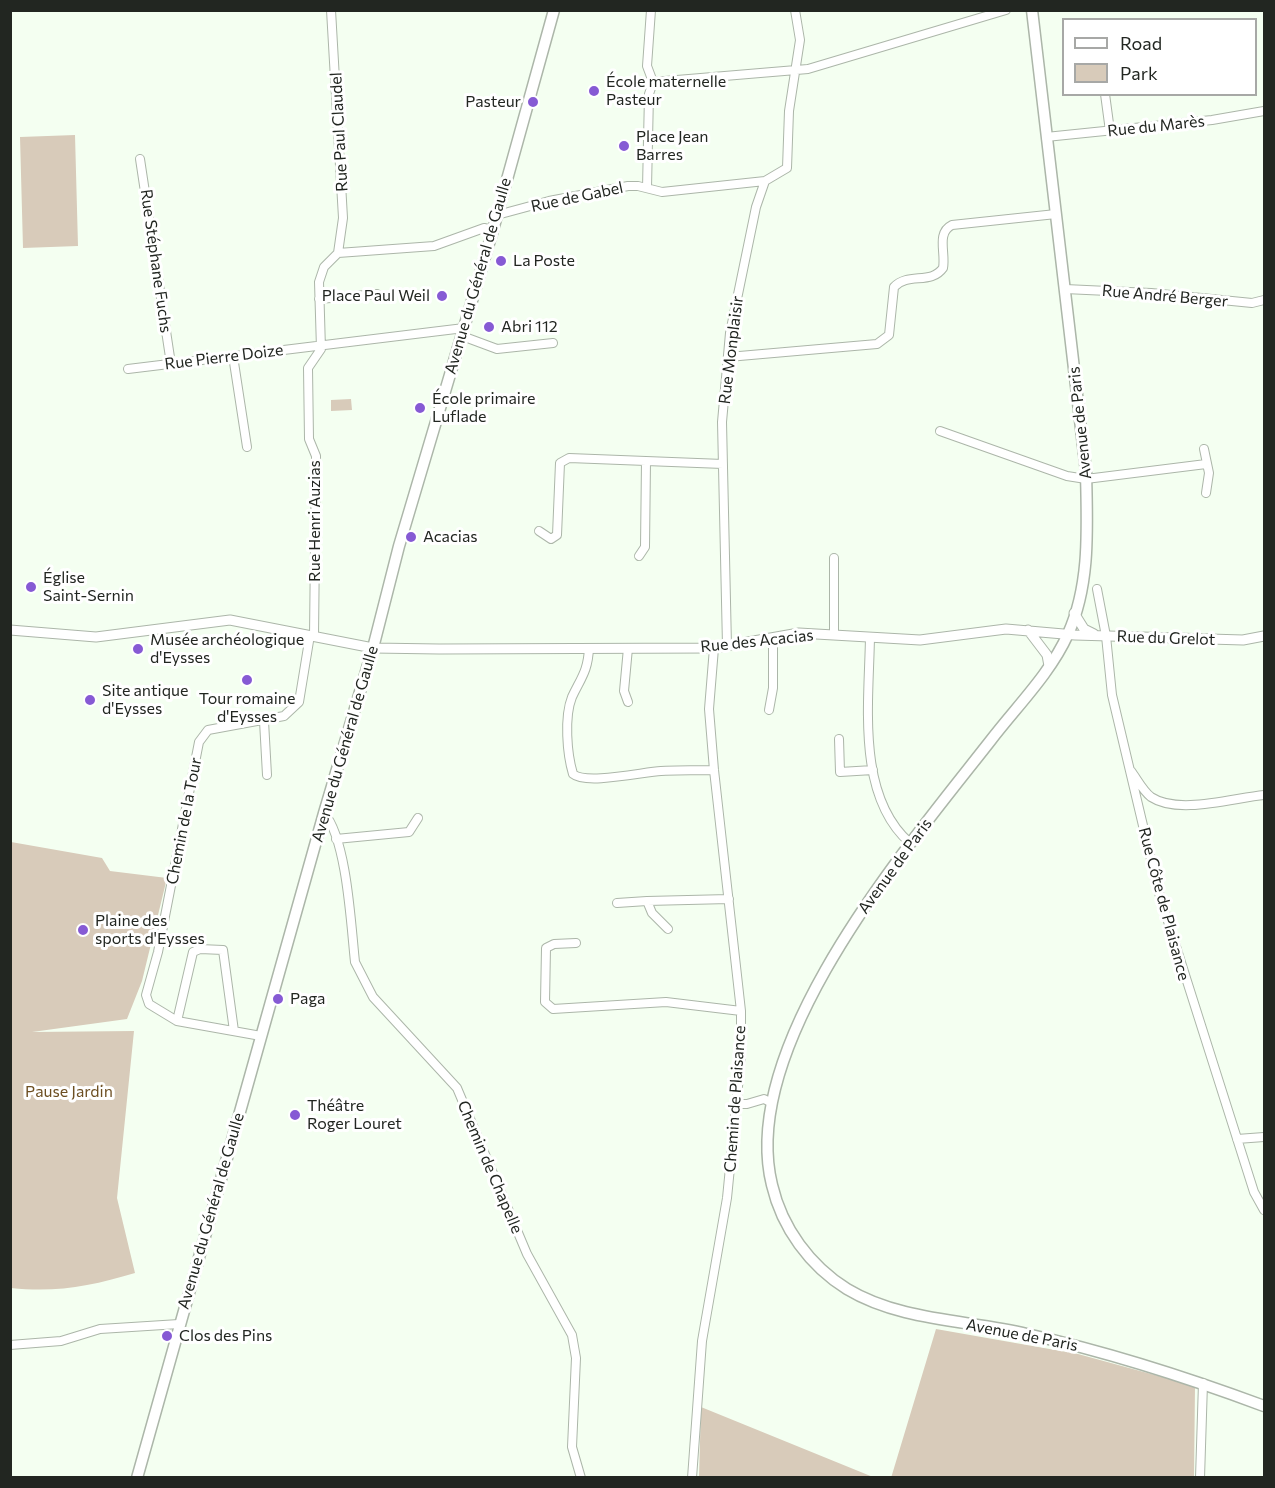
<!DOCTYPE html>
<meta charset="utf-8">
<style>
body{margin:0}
#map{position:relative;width:1275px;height:1488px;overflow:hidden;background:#f4fff1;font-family:Commissioner,sans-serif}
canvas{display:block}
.frame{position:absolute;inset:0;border:12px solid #222621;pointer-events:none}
.legend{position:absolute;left:1062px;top:18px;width:195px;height:78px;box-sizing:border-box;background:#fff;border:2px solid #a7a8a6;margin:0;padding:8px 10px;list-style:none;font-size:18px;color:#222621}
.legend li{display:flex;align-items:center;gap:12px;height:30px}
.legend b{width:30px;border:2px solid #a7a8a6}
</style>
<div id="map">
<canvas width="1275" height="1488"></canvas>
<div class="frame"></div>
<ul class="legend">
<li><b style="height:8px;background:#fff"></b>Road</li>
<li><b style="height:16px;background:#d8cbba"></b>Park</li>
</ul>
</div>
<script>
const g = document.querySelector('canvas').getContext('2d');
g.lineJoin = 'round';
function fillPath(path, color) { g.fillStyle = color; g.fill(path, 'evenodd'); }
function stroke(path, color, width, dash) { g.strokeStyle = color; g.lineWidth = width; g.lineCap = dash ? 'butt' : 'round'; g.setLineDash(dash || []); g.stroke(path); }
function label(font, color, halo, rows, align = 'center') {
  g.font = font + ' Commissioner,sans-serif'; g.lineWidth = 6; g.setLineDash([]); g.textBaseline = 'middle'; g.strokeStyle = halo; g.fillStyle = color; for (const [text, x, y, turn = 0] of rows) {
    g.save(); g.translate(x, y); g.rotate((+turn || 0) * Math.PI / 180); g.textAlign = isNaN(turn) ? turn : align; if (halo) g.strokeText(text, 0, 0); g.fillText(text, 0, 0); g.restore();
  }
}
fillPath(new Path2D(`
 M 75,135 L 78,246 L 23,248 L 20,137 Z
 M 351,399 L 352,410 L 331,411 L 331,400 Z
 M 11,842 L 102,858 L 110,871 L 167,878 L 142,981 L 127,1019 L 32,1032 L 134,1031 L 117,1198 L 135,1273 C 92,1286 56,1293 11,1288 Z
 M 936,1329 L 1078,1354 L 1195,1386 L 1194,1477 L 891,1478 Z
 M 701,1407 L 873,1477 L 699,1477 Z`), '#d8cbba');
const minor = new Path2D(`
 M 331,10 L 343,218 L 338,253
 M 653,82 L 808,69 L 1006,10
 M 1105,94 L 1110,131
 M 1046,137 L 1212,120 L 1264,111
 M 140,159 L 171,364
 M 647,188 L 649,94 L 653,82 L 647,66 L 651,10
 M 497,215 L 549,201 L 628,186 L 638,186 L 662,192 L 765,181
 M 1065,289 L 1151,293 L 1252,303 L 1264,300
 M 319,299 L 377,294
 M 462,336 L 497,349 L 553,343
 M 233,356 L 247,447
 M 728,357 L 877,344 L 889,335 L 894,287 C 908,272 931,285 943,268 C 946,253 936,233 952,225 L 1056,214
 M 128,369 L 464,328
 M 940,431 L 1067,476 L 1086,479 L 1206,464
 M 1204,449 L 1209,473 L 1206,493
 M 539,531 L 551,539 L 557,535 L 560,463 L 569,458 L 646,461
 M 639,556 L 645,547 L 646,461 L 723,464
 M 834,558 L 834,635
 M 1097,589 L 1106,636 L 1112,695 L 1159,893 L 1254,1192 L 1264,1210
 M 314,636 L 316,456 L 309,439 L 308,368 L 321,349 L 319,282 L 324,267 L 338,253 L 434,246 L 484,228 L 493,230
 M 870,637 C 869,703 856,796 910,843
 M 727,646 L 722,422 L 730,333 L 756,207 L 765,181 L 787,168 L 789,111 L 800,40 L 795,10
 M 589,648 C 588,671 581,678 572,697 C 564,717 567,754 573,774 C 586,785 643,772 661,771 C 679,770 696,770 714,770
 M 628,702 L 624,691 L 628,648
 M 769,710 L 773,688 L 773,638
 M 264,721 L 267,775
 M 839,739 L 840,772 L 873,770
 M 1131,771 C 1137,779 1143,791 1151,797 C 1178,815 1233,798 1264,795
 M 324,813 C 347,839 351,926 355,962 L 373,997 L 457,1088 L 527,1254 L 572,1335 L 576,1358 L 572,1447 L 581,1478
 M 336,839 L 409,832 L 418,818
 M 617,903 L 647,901
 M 668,929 L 652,913 L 647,901 L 729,899
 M 576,943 L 554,944 L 546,948 L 545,1002 L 553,1009 L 666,1002 L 741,1011
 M 177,1021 L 193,952 L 200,949 L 223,950 L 234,1031
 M 261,1036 L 177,1021 L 149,1004 L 146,995 L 158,952 L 199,742 L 208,730 L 284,716 L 299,702 L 310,635
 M 737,1104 L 747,1104 L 764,1099 L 770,1102
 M 1237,1139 L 1264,1137
 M 10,1345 L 61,1341 L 100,1329 L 179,1324
 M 692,1478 L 702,1341 L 727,1198 L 741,1056 L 741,1011 L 714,770 L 709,709 L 714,648
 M 1200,1478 L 1203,1383`);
const tertiary = new Path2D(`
 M 1074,613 L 1084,629 L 1094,634
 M 10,630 L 96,637 L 230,620 L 373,648 L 439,649 L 714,648 L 799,633 L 920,640 L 1006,629 L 1075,635 L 1243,640 L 1264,636
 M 1028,630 L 1047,655 L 1049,666`);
const secondary = new Path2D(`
 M 1032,10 L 1086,471 C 1087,525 1091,583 1068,634 C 1050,674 1017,706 991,740 C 909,845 737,1045 772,1185 C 782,1228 810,1266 847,1289 C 900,1321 968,1320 1027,1334 C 1108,1352 1186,1377 1264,1406
 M 137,1478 L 324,813 L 373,648 L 399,546 L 493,230 L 554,10`);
stroke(minor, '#acb6a9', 10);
stroke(tertiary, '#acb6a9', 11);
stroke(secondary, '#acb6a9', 13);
stroke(minor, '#fff', 8);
stroke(tertiary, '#fff', 9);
stroke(secondary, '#fff', 10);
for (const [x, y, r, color] of [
 [594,91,6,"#865ad4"],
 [533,102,6,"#865ad4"],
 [624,146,6,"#865ad4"],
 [501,261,6,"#865ad4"],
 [442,296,6,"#865ad4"],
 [489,327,6,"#865ad4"],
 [420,408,6,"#865ad4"],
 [411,537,6,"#865ad4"],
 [31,587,6,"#865ad4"],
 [138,649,6,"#865ad4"],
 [247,680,6,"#865ad4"],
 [90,700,6,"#865ad4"],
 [83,930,6,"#865ad4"],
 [278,999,6,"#865ad4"],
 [295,1115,6,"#865ad4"],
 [167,1336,6,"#865ad4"]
]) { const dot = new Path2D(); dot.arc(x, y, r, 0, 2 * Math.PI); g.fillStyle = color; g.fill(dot); stroke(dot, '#fff', 2); }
label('16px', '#222621', '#fff', [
 ["École maternelle",606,82],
 ["Pasteur",606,100],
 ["Pasteur",521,102,"right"],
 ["Place Jean",636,137],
 ["Barres",636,155],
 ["La Poste",513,261],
 ["Place Paul Weil",430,296,"right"],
 ["Abri 112",501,327],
 ["École primaire",432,399],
 ["Luflade",432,417],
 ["Acacias",423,537],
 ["Église",43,578],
 ["Saint-Sernin",43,596],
 ["Musée archéologique",150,640],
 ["d'Eysses",150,658],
 ["Site antique",102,691],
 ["d'Eysses",102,709],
 ["Tour romaine",247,699,"center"],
 ["d'Eysses",247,717,"center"],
 ["Plaine des",95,921],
 ["sports d'Eysses",95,939],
 ["Paga",290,999],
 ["Théâtre",307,1106],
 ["Roger Louret",307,1124],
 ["Clos des Pins",179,1336]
], 'left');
label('16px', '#222621', '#fff', [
 ["Rue du Marès",1156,126,-6],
 ["Rue Paul Claudel",339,132,-93],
 ["Rue de Gabel",577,197,-12],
 ["Rue Stéphane Fuchs",156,261,82],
 ["Avenue du Général de Gaulle",478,276,-74],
 ["Rue André Berger",1165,296,5],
 ["Rue Monplaisir",731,350,-83],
 ["Rue Pierre Doize",224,357,-7],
 ["Avenue de Paris",1080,423,-96],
 ["Rue Henri Auzias",315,521,-90],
 ["Rue du Grelot",1166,638,2],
 ["Rue des Acacias",757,641,-6],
 ["Avenue du Général de Gaulle",345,744,-74],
 ["Chemin de la Tour",184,821,-79],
 ["Avenue de Paris",895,866,-54],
 ["Rue Côte de Plaisance",1164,904,75],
 ["Chemin de Plaisance",735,1099,-86],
 ["Chemin de Chapelle",490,1167,67],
 ["Avenue du Général de Gaulle",211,1211,-74],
 ["Avenue de Paris",1022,1335,11]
]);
label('16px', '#6d4f22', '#fff', [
 ["Pause Jardin",69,1092]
]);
</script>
